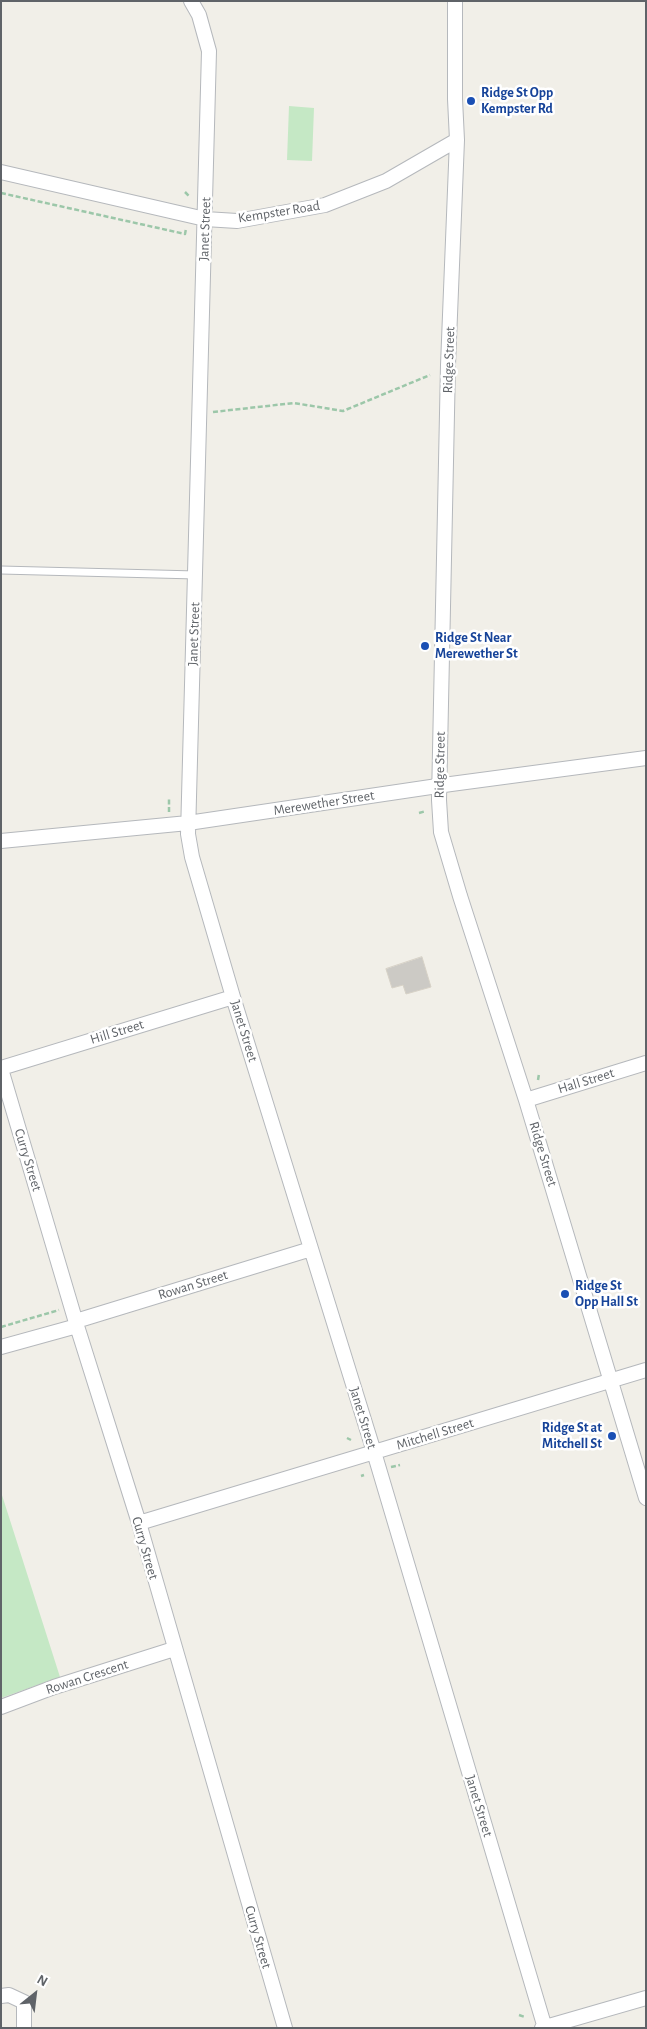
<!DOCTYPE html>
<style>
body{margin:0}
#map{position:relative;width:647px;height:2029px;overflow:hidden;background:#f1efe8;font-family:"Alegreya Sans",sans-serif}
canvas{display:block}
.frame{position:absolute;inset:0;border:2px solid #5f6368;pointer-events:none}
.north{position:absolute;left:10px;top:1969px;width:50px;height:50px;-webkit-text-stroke:4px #fff;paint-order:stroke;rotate:29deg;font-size:14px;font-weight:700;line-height:20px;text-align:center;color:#5f6368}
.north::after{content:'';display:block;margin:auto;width:18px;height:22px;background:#5f6368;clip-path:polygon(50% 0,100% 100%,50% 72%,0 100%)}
</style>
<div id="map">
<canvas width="647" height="2029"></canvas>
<div class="frame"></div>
<div class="north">N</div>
</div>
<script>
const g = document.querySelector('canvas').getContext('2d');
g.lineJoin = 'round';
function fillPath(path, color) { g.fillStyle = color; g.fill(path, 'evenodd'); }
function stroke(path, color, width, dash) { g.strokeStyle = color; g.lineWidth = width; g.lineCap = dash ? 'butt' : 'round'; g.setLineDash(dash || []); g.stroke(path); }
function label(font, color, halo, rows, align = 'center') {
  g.font = font + ' "Alegreya Sans",sans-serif'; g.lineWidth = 5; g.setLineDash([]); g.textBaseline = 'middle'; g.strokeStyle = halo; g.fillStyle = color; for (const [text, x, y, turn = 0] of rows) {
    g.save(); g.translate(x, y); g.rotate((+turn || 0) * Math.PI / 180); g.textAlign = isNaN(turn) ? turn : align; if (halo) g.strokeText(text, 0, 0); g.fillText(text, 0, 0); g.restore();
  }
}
fillPath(new Path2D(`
 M 289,106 L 314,108 L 312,161 L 287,160 Z
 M 1,1492 L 60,1677 L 1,1698 Z`), '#c5e8c5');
const building = new Path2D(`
 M 422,957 L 431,987 L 406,994 L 403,985 L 392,988 L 386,969 Z`);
fillPath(building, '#cccac5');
stroke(building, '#d6d1c6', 1);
const lane = new Path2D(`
 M 1,570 L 196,575`);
const street = new Path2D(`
 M 191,1 L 199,15 L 209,51 L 188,834 L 192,857 L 233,997 L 374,1452 L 545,2028
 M 455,1 L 455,99 L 457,140 L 448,365 L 439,800 L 441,832 L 460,896 L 526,1100 L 646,1498
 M 1,172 L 205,219 L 237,221 L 325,205 L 386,181 L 457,140
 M 1,841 L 188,823 L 451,784 L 646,758
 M 1,1068 L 233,997
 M 1,1069 L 77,1326 L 139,1523 L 285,2028
 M 526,1100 L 646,1063
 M 76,1321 L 311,1249
 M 1,1347 L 77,1326
 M 139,1523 L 646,1370
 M 1,1707 L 54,1687 L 174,1649
 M 1,1996 L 9,1995 L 24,2002 L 24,2028
 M 542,2028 L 646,1998`);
stroke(lane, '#b5b8bc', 9);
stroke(street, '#b5b8bc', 16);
stroke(new Path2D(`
 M 185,192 L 190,197
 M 1,193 L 185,234 L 186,229
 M 213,412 L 294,403 L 343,411 L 430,375
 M 169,812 L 169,799
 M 419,813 L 426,811
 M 538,1080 L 539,1074
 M 1,1327 L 59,1310
 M 347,1438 L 351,1440
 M 391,1467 L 400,1465
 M 361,1476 L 364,1475
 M 519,2015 L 525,2017`), '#9cc7a9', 2.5, [5, 2.5]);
stroke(lane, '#fff', 7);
stroke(street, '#fff', 14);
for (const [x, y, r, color] of [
 [471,101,5,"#1a4fb4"],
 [425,646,5,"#1a4fb4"],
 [565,1294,5,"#1a4fb4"],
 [612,1436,5,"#1a4fb4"]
]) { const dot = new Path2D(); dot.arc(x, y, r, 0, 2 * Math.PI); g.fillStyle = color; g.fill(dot); stroke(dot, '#fff', 2); }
label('bold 14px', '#164399', '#fff', [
 ["Ridge St Opp",481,93],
 ["Kempster Rd",481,109],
 ["Ridge St Near",435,638],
 ["Merewether St",435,654],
 ["Ridge St",575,1286],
 ["Opp Hall St",575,1302],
 ["Ridge St at",602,1428,"right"],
 ["Mitchell St",602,1444,"right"]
], 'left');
label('14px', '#5f6368', '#fff', [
 ["Kempster Road",279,212,-9],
 ["Janet Street",205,229,-88],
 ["Ridge Street",449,360,-88],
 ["Janet Street",194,634,-88],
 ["Ridge Street",440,765,-89],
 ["Merewether Street",324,803,-9],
 ["Janet Street",244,1031,73],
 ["Hill Street",117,1032,-17],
 ["Hall Street",586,1081,-17],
 ["Ridge Street",543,1154,73],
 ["Curry Street",28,1160,73],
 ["Rowan Street",193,1285,-17],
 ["Janet Street",363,1418,73],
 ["Mitchell Street",435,1434,-17],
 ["Curry Street",145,1548,74],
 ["Rowan Crescent",87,1677,-18],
 ["Janet Street",479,1806,73],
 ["Curry Street",258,1937,74]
]);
</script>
